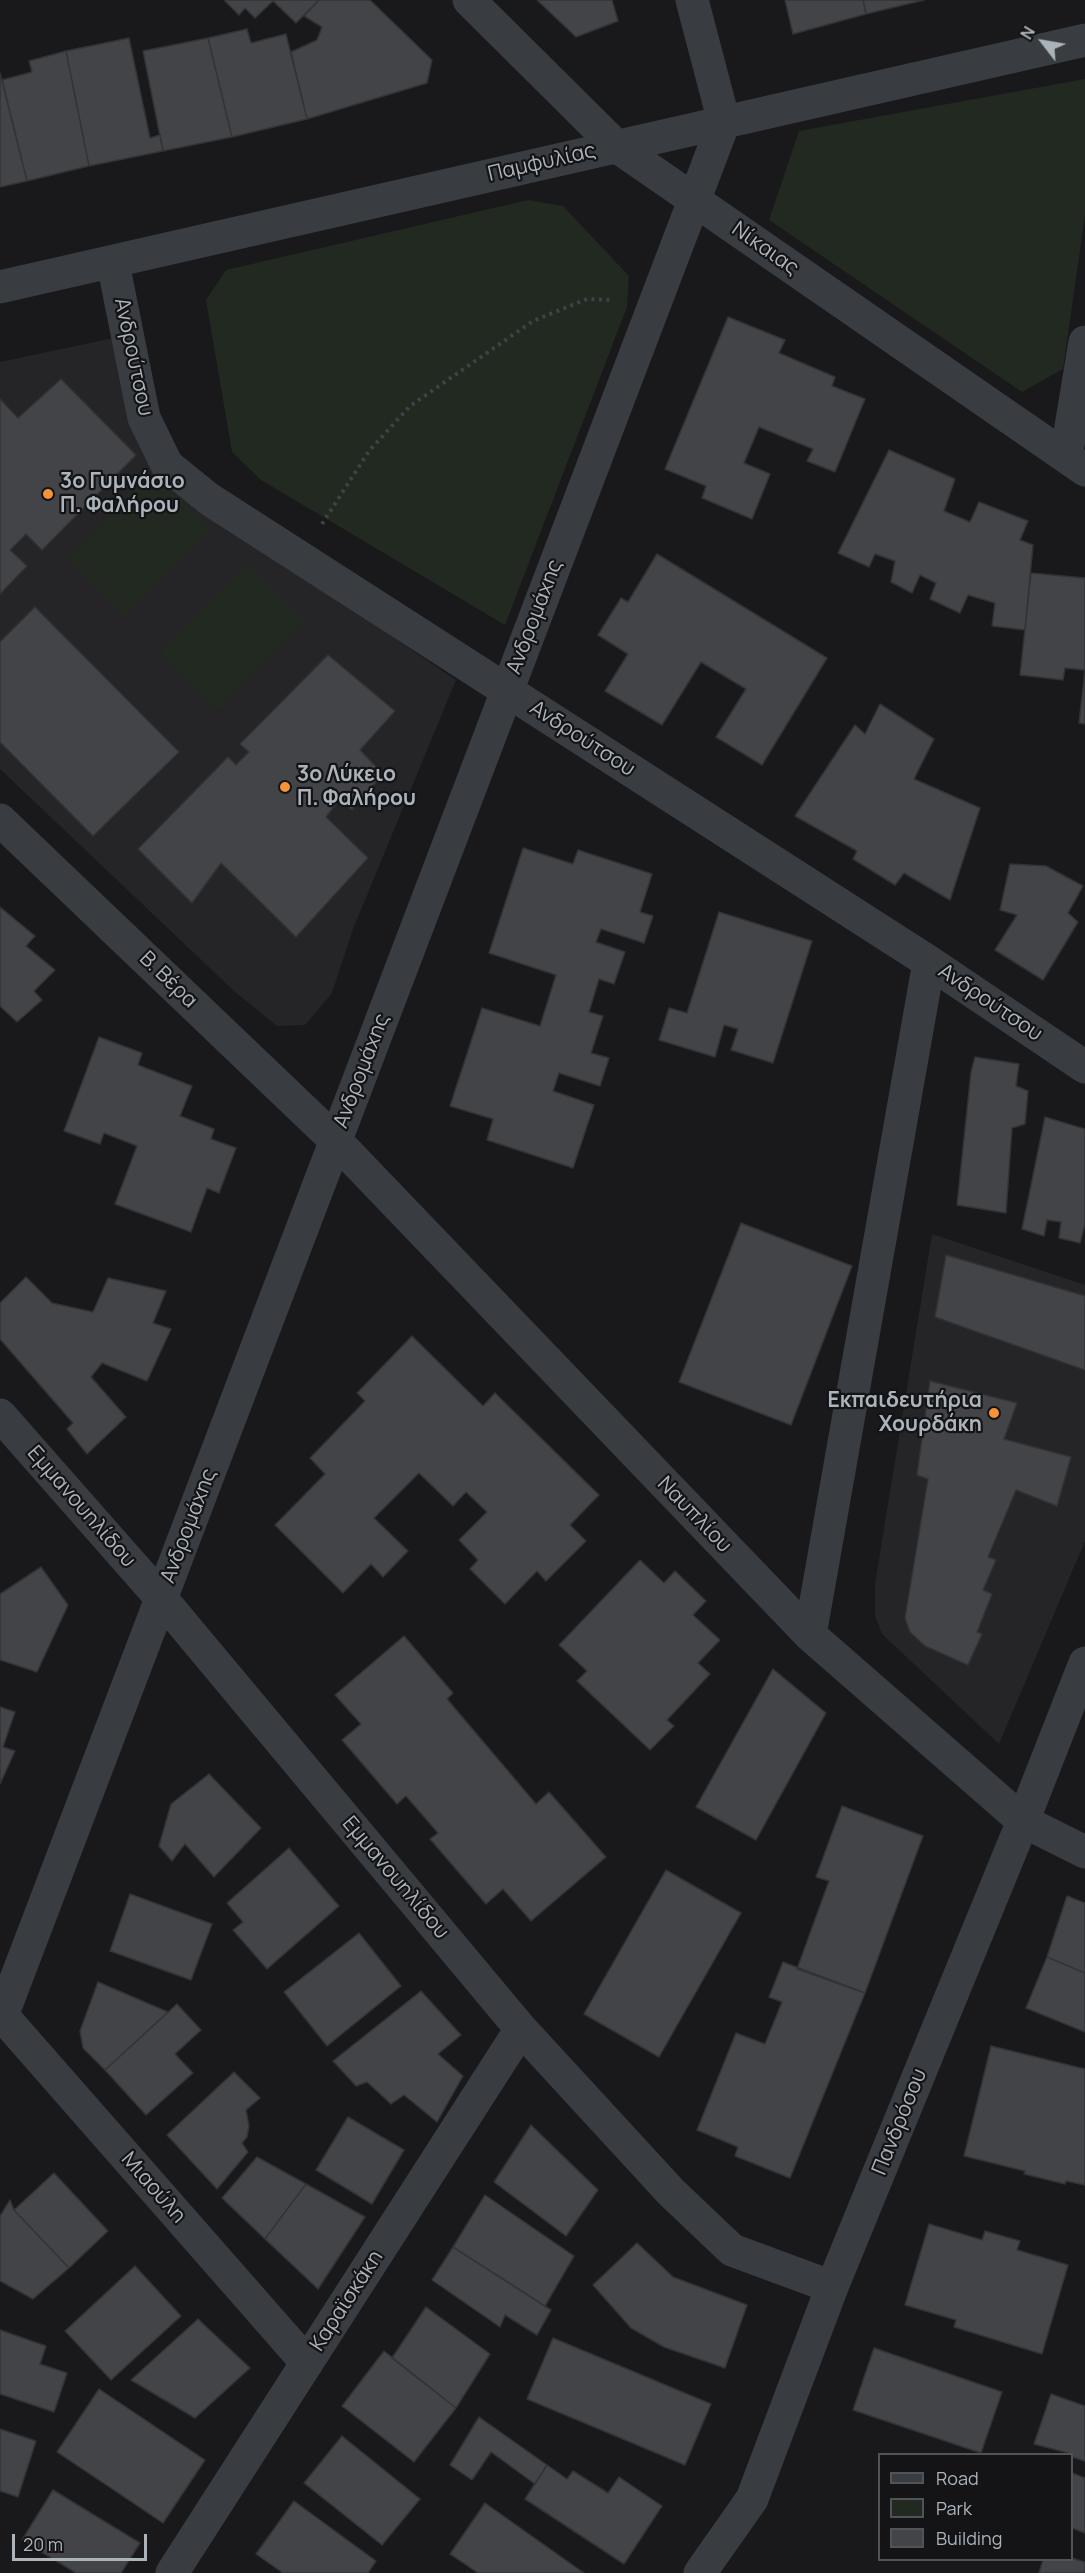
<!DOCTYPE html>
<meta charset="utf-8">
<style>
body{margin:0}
#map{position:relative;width:1085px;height:2573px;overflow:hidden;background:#19191b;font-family:Manrope,sans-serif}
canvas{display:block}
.legend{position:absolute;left:878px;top:2453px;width:195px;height:108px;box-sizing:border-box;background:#141416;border:2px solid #505458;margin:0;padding:8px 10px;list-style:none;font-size:18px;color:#abb3bb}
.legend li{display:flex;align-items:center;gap:12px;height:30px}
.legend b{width:30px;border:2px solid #505458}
.north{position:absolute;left:1013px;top:12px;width:60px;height:60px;-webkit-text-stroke:4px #141416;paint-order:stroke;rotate:301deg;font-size:16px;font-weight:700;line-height:24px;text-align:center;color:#abb3bb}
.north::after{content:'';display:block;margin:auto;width:21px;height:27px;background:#abb3bb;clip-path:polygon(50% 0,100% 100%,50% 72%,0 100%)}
.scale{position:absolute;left:12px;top:2534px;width:135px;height:27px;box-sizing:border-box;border:3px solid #abb3bb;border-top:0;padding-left:8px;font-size:18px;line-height:21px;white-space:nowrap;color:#abb3bb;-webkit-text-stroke:4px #141416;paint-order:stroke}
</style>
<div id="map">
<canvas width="1085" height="2573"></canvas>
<ul class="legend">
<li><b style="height:8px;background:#393c40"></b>Road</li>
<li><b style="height:16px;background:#212920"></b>Park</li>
<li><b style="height:16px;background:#434448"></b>Building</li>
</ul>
<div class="north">N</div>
<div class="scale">20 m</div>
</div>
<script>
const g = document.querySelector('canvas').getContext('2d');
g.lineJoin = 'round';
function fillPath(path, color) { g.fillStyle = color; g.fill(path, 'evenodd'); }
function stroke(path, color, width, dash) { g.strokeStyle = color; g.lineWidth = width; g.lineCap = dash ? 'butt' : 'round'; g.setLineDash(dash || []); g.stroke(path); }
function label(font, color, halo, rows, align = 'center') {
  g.font = font + ' Manrope,sans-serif'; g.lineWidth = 4.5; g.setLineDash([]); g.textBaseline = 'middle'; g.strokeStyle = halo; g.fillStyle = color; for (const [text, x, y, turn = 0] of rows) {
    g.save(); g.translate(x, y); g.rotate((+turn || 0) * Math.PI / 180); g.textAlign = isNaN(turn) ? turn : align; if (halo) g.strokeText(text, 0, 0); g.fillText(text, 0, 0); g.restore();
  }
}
fillPath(new Path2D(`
 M 137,333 L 184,495 L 456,680 L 353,929 L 332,993 L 305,1025 L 277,1026 L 235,992 L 0,769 L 0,362 Z
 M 932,1234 L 1085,1285 L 1085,1541 L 999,1744 L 882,1634 L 875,1616 L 875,1584 Z`), '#252528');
fillPath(new Path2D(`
 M 1085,79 L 1085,215 L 1063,369 L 1022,392 L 769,220 L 799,131 Z
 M 528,200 L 563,206 L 629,276 L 627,307 L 505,625 L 261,480 L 232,452 L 206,300 L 226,270 Z
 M 152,472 L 211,530 L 126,616 L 68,557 Z
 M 246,564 L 305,623 L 218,711 L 160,652 Z`), '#212920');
const building = new Path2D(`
 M 224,0 L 319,0 L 296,23 L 273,1 L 255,18 L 245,8 L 239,15 Z
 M 319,0 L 370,0 L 432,60 L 427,83 L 307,119 L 291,52 L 317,40 L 322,27 L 304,16 Z
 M 537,0 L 612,0 L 618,21 L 576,37 Z
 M 785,0 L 863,0 L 866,14 L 793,34 Z
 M 863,0 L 924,0 L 866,14 Z
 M 247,29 L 251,43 L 286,34 L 307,119 L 232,137 L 208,38 Z
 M 129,38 L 150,138 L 160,135 L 163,151 L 89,166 L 66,51 Z
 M 208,38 L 232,137 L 163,151 L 143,51 Z
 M 66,51 L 89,166 L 27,181 L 2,80 L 32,72 L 29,61 Z
 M 0,73 L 27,181 L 0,187 Z
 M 728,317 L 785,340 L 779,353 L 835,377 L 832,386 L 865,399 L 835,472 L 807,461 L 813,449 L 759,427 L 744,463 L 770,474 L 752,519 L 702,498 L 706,486 L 665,469 Z
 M 61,379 L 136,455 L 42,550 L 26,534 L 10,550 L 27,566 L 0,594 L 0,399 L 18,418 Z
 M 889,450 L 955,479 L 944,511 L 970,522 L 979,502 L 1028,521 L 1020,540 L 1033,545 L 1025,630 L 992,626 L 995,603 L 968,595 L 960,613 L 930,599 L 936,583 L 920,575 L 912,593 L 891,582 L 895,561 L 875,554 L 869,567 L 838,553 Z
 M 657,554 L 827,658 L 762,765 L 716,737 L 746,689 L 701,662 L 662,725 L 605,691 L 628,654 L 598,635 L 621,598 L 628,602 Z
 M 1031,573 L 1085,578 L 1085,724 L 1079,723 L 1085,670 L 1065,668 L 1063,680 L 1020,675 Z
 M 35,607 L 179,752 L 93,836 L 0,742 L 0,642 Z
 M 328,655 L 395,711 L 360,750 L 383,774 L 352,810 L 339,800 L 326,817 L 368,858 L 296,937 L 221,863 L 192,903 L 138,849 L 228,757 L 236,765 L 249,752 L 240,744 Z
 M 880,704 L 934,739 L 914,779 L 980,808 L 950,900 L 904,873 L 895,885 L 853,859 L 857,851 L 795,816 L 855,725 L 865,734 Z
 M 523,848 L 573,864 L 578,850 L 652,874 L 640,912 L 653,916 L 644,943 L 601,929 L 596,942 L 625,952 L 614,984 L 599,979 L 589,1012 L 603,1016 L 591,1053 L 609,1058 L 600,1086 L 559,1073 L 553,1091 L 594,1105 L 573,1168 L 487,1140 L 493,1119 L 450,1106 L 482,1008 L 540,1026 L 556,975 L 489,953 Z
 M 1010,864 L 1046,866 L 1083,886 L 1068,913 L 1078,922 L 1043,980 L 995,950 L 1017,915 L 1000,910 Z
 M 0,907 L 35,936 L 26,946 L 55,970 L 34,991 L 42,1000 L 17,1022 L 0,1006 Z
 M 719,912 L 812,941 L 773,1063 L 731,1050 L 738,1029 L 724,1025 L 715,1057 L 659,1040 L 669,1008 L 687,1013 Z
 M 99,1037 L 142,1053 L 138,1065 L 192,1086 L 180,1116 L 214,1129 L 211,1139 L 236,1148 L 219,1193 L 207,1188 L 191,1232 L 115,1204 L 137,1146 L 104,1133 L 100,1144 L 64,1131 Z
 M 975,1057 L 1019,1064 L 1016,1086 L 1028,1091 L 1025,1124 L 1012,1128 L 1006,1213 L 957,1205 L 971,1072 Z
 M 1045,1117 L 1085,1129 L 1085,1224 L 1080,1243 L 1059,1238 L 1061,1222 L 1047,1220 L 1044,1236 L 1022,1229 Z
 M 741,1223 L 852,1266 L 791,1425 L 679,1382 Z
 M 946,1255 L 1085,1296 L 1085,1370 L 935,1317 Z
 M 26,1277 L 52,1303 L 93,1312 L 108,1278 L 166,1291 L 153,1323 L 171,1329 L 147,1381 L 102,1363 L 91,1377 L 126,1417 L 87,1454 L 67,1429 L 73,1423 L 0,1339 L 0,1303 Z
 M 412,1336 L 483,1406 L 495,1393 L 599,1495 L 570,1525 L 586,1541 L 546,1581 L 537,1571 L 505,1604 L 470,1569 L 478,1560 L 459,1540 L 487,1512 L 466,1492 L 453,1506 L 419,1473 L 374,1518 L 408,1551 L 383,1577 L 371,1564 L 343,1593 L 275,1525 L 325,1474 L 310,1458 L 365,1401 L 357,1393 Z
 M 930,1381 L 1017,1403 L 1004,1439 L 1071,1457 L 1057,1506 L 1016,1490 L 988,1557 L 996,1560 L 983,1590 L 992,1594 L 977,1632 L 982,1634 L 968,1665 L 925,1646 L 910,1632 L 905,1618 L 928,1479 L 917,1475 Z
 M 640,1560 L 664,1583 L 675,1571 L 706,1601 L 693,1615 L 720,1640 L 698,1663 L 710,1674 L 667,1720 L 674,1726 L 650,1750 L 577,1681 L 587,1671 L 559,1645 Z
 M 41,1567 L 68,1605 L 37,1672 L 0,1660 L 0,1594 Z
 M 404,1636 L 453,1693 L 447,1699 L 536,1804 L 549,1792 L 606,1857 L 531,1921 L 503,1889 L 486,1904 L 430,1839 L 438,1833 L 406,1796 L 397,1804 L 342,1740 L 361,1724 L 335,1695 Z
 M 773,1669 L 826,1713 L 756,1840 L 696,1807 Z
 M 0,1707 L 15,1712 L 3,1747 L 15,1751 L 0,1784 Z
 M 209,1774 L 261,1828 L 214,1877 L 185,1844 L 172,1861 L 159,1846 L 171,1804 Z
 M 842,1806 L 923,1836 L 865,1993 L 797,1969 L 829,1881 L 816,1877 Z
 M 289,1848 L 339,1906 L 267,1969 L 233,1930 L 243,1922 L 227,1903 Z
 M 666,1870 L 741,1913 L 659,2057 L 584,2014 Z
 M 130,1894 L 212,1924 L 191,1980 L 110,1951 Z
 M 1067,1896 L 1085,1903 L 1085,1973 L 1047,1957 Z
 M 359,1933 L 401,1986 L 327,2046 L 284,1992 Z
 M 1047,1957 L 1085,1973 L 1085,2032 L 1026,2008 Z
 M 783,1962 L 865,1993 L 790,2178 L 735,2156 L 738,2147 L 697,2130 L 736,2033 L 765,2044 L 782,2002 L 769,1997 Z
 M 98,1982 L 168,2012 L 105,2070 L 83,2048 L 80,2031 Z
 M 421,1991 L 461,2035 L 438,2054 L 463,2076 L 437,2122 L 404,2095 L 391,2104 L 367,2082 L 356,2086 L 333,2061 Z
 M 177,2004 L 201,2030 L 175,2054 L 193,2073 L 146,2115 L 105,2070 Z
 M 991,2046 L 1085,2069 L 1085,2185 L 1066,2181 L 1065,2184 L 1024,2174 L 1025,2171 L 964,2156 Z
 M 234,2072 L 260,2098 L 246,2110 L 249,2126 L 247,2137 L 242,2143 L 248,2152 L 217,2189 L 167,2135 Z
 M 348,2117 L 404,2150 L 372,2204 L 316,2170 Z
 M 531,2125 L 598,2190 L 566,2236 L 494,2182 Z
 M 257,2157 L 306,2184 L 265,2239 L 222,2198 Z
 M 54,2173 L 108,2231 L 69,2268 L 14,2210 Z
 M 306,2184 L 365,2217 L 318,2289 L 265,2239 Z
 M 485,2195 L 574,2256 L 545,2306 L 453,2247 Z
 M 10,2200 L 14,2210 L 69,2268 L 33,2299 L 0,2281 L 0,2216 Z
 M 929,2224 L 982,2240 L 985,2231 L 1020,2241 L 1017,2250 L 1068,2265 L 1042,2354 L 954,2327 L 956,2320 L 905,2305 Z
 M 637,2243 L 673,2277 L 747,2305 L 725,2368 L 664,2347 L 631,2328 L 593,2285 Z
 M 453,2247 L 551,2310 L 537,2335 L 505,2315 L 500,2327 L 432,2280 Z
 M 135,2266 L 181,2316 L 111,2380 L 65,2331 Z
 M 426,2307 L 490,2354 L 456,2408 L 392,2358 Z
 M 198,2319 L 250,2368 L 195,2418 L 131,2380 Z
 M 0,2330 L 46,2346 L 40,2364 L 67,2373 L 54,2412 L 0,2394 Z
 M 553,2338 L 711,2404 L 685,2465 L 527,2399 Z
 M 874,2348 L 1002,2392 L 981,2453 L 853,2410 Z
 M 384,2351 L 456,2408 L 414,2462 L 342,2406 Z
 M 99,2389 L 205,2460 L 163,2523 L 57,2452 Z
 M 1051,2394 L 1085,2406 L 1085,2461 L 1072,2457 L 1072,2454 L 1034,2444 Z
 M 479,2417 L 547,2465 L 535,2484 L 491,2452 L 472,2480 L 450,2465 Z
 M 0,2429 L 36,2441 L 18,2497 L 0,2491 Z
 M 342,2436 L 420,2499 L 382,2545 L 304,2483 Z
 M 547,2465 L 567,2479 L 573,2471 L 608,2493 L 619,2477 L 662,2506 L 624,2564 L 525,2499 Z
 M 1072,2473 L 1085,2478 L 1085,2533 L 1072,2528 Z
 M 53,2490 L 140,2543 L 121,2573 L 76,2573 L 22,2540 Z
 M 294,2501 L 376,2561 L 368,2573 L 283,2573 L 256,2554 Z
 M 485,2503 L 584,2573 L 478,2573 L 450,2554 Z
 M 1072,2558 L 1085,2562 L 1085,2573 L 1039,2573 L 1043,2560 L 1072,2560 Z`);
fillPath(building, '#434448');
stroke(building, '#333337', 1.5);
stroke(new Path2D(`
 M 322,524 L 369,451 L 410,406 L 533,321 L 587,299 L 614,300`), '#3f4347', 4, [3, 4.5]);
stroke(new Path2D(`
 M 469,0 L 616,146 L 1085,470
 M 113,263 L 144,418 L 167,465 L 209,499 L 929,962 L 1085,1067
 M 0,287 L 1085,40
 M 1066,457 L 1085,342
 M 0,820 L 335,1140 L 810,1635 L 1023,1821 L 1085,1852
 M 0,1415 L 161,1598 L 521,2029 L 671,2192 L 732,2250 L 832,2287
 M 810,1635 L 929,962
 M 0,2013 L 307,2363
 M 0,2021 L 724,122 L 692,0
 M 172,2573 L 521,2029
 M 700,2573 L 752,2499 L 832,2287 L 1023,1821 L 1085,1663`), '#393c40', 33);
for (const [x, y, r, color] of [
 [48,494,6,"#f59336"],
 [285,787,6,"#f59336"],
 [994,1413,6,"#f59336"]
]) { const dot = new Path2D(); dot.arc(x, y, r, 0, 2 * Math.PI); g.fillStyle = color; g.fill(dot); stroke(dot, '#141416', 2); }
label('21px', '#abb3bb', '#141416', [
 ["Παμφυλίας",542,163,-13],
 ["Νίκαιας",765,249,35],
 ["Ανδρούτσου",133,357,78],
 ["Ανδρομάχης",535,617,-69],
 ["Ανδρούτσου",582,739,33],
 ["Β. Βέρα",168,980,44],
 ["Ανδρούτσου",990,1003,34],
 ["Ανδρομάχης",362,1071,-69],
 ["Εμμανουηλίδου",81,1507,49],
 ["Ναυπλίου",694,1515,46],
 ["Ανδρομάχης",189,1526,-69],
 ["Εμμανουηλίδου",395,1878,50],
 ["Πανδρόσου",900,2122,-68],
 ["Μιαούλη",153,2188,49],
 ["Καραϊσκάκη",347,2301,-57]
]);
label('bold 21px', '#abb3bb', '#141416', [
 ["3ο Γυμνάσιο",60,482],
 ["Π. Φαλήρου",60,506],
 ["3ο Λύκειο",297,775],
 ["Π. Φαλήρου",297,799],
 ["Εκπαιδευτήρια",982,1401,"right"],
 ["Χουρδάκη",982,1425,"right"]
], 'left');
</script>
